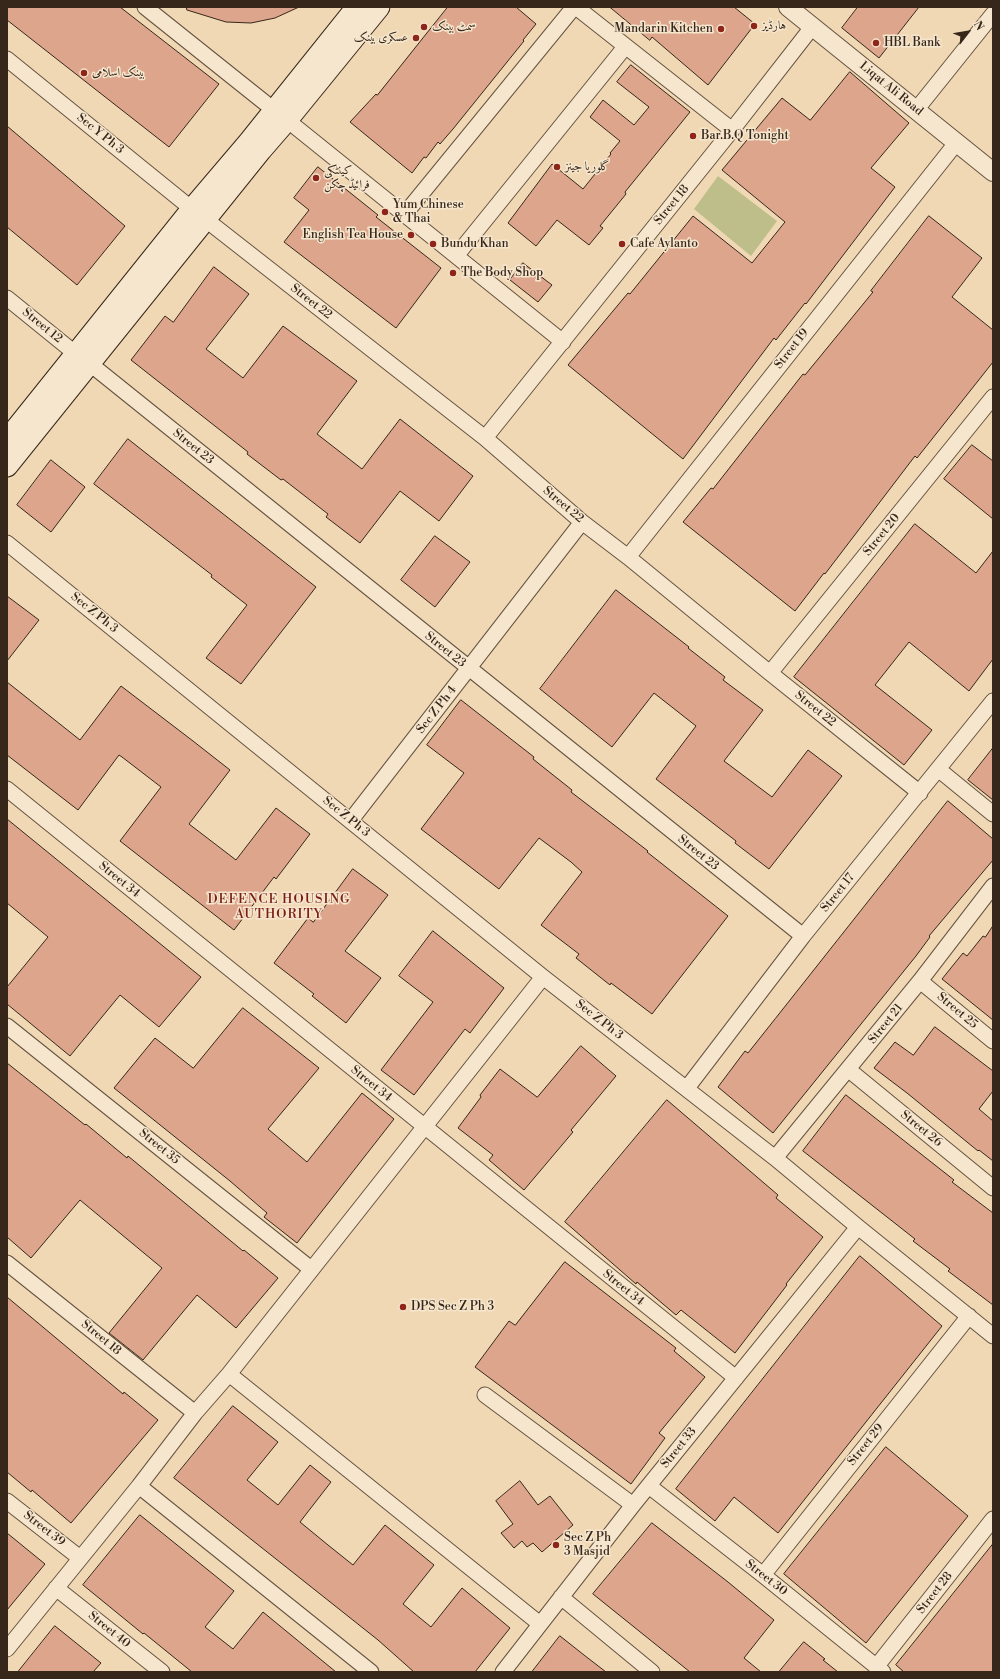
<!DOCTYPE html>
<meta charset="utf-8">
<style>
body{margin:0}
#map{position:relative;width:1000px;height:1679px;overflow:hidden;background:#f1d8b4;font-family:"Libre Bodoni",serif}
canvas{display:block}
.frame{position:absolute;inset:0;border:8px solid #36271a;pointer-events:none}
.north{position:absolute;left:948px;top:12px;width:40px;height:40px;-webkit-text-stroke:3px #f6e6ce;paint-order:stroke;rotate:59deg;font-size:11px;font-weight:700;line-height:16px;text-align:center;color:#36271a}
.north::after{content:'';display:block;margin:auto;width:14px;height:18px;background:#36271a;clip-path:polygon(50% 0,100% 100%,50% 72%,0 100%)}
</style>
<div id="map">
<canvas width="1000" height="1679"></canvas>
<div class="frame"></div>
<div class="north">N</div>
</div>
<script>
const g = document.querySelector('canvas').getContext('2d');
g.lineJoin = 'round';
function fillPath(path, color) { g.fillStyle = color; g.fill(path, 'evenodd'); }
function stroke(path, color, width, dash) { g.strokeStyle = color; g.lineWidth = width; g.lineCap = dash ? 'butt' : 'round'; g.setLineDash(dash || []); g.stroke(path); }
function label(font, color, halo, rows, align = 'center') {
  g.font = font + ' "Libre Bodoni",Amiri,serif'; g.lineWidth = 3; g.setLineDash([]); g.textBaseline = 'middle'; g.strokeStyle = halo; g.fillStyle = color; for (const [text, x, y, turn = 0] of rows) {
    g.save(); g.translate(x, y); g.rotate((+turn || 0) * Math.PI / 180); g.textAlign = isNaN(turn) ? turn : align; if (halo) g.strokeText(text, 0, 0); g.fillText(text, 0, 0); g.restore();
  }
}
fillPath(new Path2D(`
 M 718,176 L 777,221 L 751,256 L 694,209 Z`), '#bdbe8a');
const building = new Path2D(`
 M 7,7 L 120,7 L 219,84 L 169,147 L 7,20 Z
 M 187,7 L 299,7 L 275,18 L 251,23 L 226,22 L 187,10 Z
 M 448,7 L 516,7 L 536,24 L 523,40 L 524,41 L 453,129 L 440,144 L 438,142 L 426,158 L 424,157 L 412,173 L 350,122 L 376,94 L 377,95 Z
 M 610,7 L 734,7 L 755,24 L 708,85 L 652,37 L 650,40 Z
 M 858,7 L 919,7 L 879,58 L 842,28 Z
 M 631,65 L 690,112 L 625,192 L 626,194 L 600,226 L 603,228 L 589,245 L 557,220 L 536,246 L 508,223 L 552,164 L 583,189 L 611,154 L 610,153 L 620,141 L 590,117 L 603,100 L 634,125 L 649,107 L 617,82 Z
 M 850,72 L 909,123 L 871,168 L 895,187 L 806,304 L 805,303 L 776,340 L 774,338 L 683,459 L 568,365 L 628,293 L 630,294 L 693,216 L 752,263 L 785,222 L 722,170 L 782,98 L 810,120 Z
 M 7,126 L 125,226 L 77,285 L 7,227 Z
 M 318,167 L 378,215 L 376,217 L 441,268 L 396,328 L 284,242 L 309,210 L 294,198 Z
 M 929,216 L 982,258 L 952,297 L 993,330 L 993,362 L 917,458 L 915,456 L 825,574 L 824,573 L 795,611 L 683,522 L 711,488 L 713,489 L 803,374 L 805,375 L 873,292 L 871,291 Z
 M 523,263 L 552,285 L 538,302 L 510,280 Z
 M 214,267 L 249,294 L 206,349 L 243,378 L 283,326 L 357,381 L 317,434 L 362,469 L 400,419 L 473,476 L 439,521 L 400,491 L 360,543 L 326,517 L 328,514 L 283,479 L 281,480 L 247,454 L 248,452 L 131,360 L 165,316 L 173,322 Z
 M 128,439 L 316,587 L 241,684 L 206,658 L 247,605 L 211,577 L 212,575 L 94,484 Z
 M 972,445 L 993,461 L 993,519 L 944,479 Z
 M 51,460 L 85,487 L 51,532 L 17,505 Z
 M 915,524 L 976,573 L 993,551 L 993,659 L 969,691 L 909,642 L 875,685 L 932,730 L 904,765 L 794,677 Z
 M 435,536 L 470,562 L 435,607 L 401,580 Z
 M 616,590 L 689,647 L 688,648 L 725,677 L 723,680 L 763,710 L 724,761 L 772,797 L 808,750 L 842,776 L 769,869 L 735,843 L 736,841 L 656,779 L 696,726 L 654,693 L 612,747 L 540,689 Z
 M 7,596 L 39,620 L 7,661 Z
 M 7,682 L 80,740 L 121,686 L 193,741 L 230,770 L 189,824 L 236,860 L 276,808 L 310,834 L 276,879 L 274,877 L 234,930 L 120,841 L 161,787 L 122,757 L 119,755 L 78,810 L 7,755 Z
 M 461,700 L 534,757 L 533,759 L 572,790 L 571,792 L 648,851 L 647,852 L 728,916 L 652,1014 L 611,983 L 610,985 L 576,958 L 579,954 L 541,925 L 582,872 L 571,862 L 539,838 L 499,889 L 421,829 L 464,773 L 427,745 Z
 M 993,748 L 993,800 L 968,780 Z
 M 948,801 L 993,839 L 993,860 L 929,936 L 930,937 L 916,956 L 773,1133 L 718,1087 L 745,1051 L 748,1053 L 775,1019 Z
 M 7,819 L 201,977 L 159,1027 L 120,995 L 70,1056 L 7,1004 L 7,987 L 48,937 L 7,903 Z
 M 353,869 L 388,895 L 345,951 L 381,978 L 346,1023 L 312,996 L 314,994 L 274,963 L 308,918 L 313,922 Z
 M 993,926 L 993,1020 L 942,979 L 963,953 L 967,956 L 983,936 L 985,937 Z
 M 433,931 L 504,988 L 470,1033 L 465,1029 L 414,1095 L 381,1070 L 433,1002 L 399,976 Z
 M 243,1008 L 319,1068 L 268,1129 L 307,1162 L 362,1093 L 394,1119 L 297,1243 L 264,1217 L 267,1213 L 230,1181 L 114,1088 L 155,1038 L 193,1068 Z
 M 935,1027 L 993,1071 L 993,1091 L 979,1109 L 993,1121 L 993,1161 L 979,1150 L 978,1151 L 907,1093 L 874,1068 L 895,1042 L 913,1055 Z
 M 581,1046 L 616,1076 L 571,1130 L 573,1132 L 524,1190 L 489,1160 L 493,1155 L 458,1128 L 481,1097 L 480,1095 L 500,1069 L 537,1097 Z
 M 7,1063 L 85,1125 L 86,1124 L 127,1158 L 128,1156 L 243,1251 L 244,1250 L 278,1278 L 236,1328 L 197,1295 L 143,1360 L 109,1333 L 162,1268 L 80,1200 L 31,1258 L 7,1237 Z
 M 846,1095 L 954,1180 L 952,1182 L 993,1213 L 993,1305 L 948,1271 L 950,1269 L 913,1241 L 915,1239 L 803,1151 Z
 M 667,1100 L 778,1195 L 776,1198 L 823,1237 L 786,1284 L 787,1285 L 735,1353 L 681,1310 L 676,1315 L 637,1282 L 636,1284 L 565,1222 Z
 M 860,1256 L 942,1326 L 778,1533 L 734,1497 L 715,1521 L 676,1489 Z
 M 565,1262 L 676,1348 L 674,1351 L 705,1377 L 659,1433 L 665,1438 L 631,1484 L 475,1367 L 509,1321 L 515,1325 Z
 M 7,1297 L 123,1394 L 124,1392 L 158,1420 L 71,1523 L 32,1490 L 31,1492 L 7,1472 Z
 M 233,1406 L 278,1442 L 247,1480 L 278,1505 L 310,1465 L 331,1482 L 300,1522 L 328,1545 L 353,1565 L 385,1525 L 434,1565 L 403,1604 L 431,1627 L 462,1588 L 510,1628 L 475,1672 L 414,1672 L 378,1640 L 174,1478 Z
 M 886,1447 L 968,1516 L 866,1643 L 784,1574 Z
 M 520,1481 L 538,1505 L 550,1496 L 573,1525 L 542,1552 L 533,1543 L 527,1547 L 522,1541 L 514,1548 L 501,1533 L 513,1524 L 496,1501 Z
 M 140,1515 L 234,1591 L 205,1627 L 233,1649 L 263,1612 L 336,1672 L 192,1672 L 144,1633 L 143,1634 L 83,1585 Z
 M 652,1523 L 728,1582 L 774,1620 L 744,1658 L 761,1672 L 690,1672 L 593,1594 Z
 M 7,1533 L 45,1564 L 7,1610 Z
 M 993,1544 L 993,1672 L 904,1672 L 896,1665 Z
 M 55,1626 L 101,1663 L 93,1672 L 18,1672 Z
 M 560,1636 L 584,1655 L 606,1672 L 532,1672 Z
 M 804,1642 L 825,1659 L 823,1660 L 838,1672 L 779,1672 Z`);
fillPath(building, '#dda58b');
stroke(building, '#36271a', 1);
const minor = new Path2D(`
 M 145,7 L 274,110
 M 576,7 L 732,130
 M 7,59 L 192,209
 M 916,110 L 993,14
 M 287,120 L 563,342
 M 404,215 L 574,7
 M 205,219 L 485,438 L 582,522 L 628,557 L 770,673 L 920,793
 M 456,256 L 625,47
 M 7,298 L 76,354
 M 89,363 L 803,936
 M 485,438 L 732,130 L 813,26
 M 7,543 L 543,977 L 775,1158 L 858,1227 L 993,1336
 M 628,557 L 957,142
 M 770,673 L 993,397
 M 938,769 L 993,814
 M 7,789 L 736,1378
 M 351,820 L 582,522
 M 920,981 L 993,1041
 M 7,1026 L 311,1269
 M 849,1070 L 993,1188
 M 687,1088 L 803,936 L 993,701
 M 775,1158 L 920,981 L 993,886
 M 7,1263 L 195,1413
 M 229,1374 L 540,1624
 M 485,1395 L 633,1505
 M 139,1486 L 371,1672
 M 649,1486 L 763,1575 L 883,1672
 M 7,1501 L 80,1558
 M 763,1575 L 969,1316
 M 56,1588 L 162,1672
 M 561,1597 L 652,1672
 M 7,1649 L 139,1486 L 195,1413 L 229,1374 L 543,977
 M 876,1667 L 993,1519
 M 503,1672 L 633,1505 L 858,1227`);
const tertiary = new Path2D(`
 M 788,7 L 993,172`);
const secondary = new Path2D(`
 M 7,440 L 192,209 L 249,142 L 357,7
 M 7,466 L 261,150 L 287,120 L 379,7`);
stroke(minor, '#655340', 17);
stroke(tertiary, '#655340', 20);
stroke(secondary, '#36271a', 23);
stroke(minor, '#f6e6ce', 15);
stroke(tertiary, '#f6e6ce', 18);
stroke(secondary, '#f6e6ce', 21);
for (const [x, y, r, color] of [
 [754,26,4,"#8f2418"],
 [424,27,4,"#8f2418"],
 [721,29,4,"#8f2418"],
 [416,38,4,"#8f2418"],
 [876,43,4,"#8f2418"],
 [84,73,4,"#8f2418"],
 [693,136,4,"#8f2418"],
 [557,167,4,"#8f2418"],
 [316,178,4,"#8f2418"],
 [385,212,4,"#8f2418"],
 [411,235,4,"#8f2418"],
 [433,244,4,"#8f2418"],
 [622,244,4,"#8f2418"],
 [453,273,4,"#8f2418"],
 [403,1307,4,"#8f2418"],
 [556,1545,4,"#8f2418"]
]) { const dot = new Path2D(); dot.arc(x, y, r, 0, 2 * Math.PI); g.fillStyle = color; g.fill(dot); stroke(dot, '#f6e6ce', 1.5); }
label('12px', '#36271a', '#f6e6ce', [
 ["ہارڈیز",762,26],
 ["سمٹ بینک",432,27],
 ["Mandarin Kitchen",713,29,"right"],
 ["عسکری بینک",408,38,"right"],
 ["HBL Bank",884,43],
 ["بینک اسلامی",92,73],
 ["Bar.B.Q Tonight",701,136],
 ["گلوریا جینز",565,167],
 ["کینٹکی",324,171],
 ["فرائیڈ چکن",324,185],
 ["Yum Chinese",393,205],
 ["& Thai",393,219],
 ["English Tea House",403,235,"right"],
 ["Bundu Khan",441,244],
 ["Cafe Aylanto",630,244],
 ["The Body Shop",461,273],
 ["DPS Sec Z Ph 3",411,1307],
 ["Sec Z Ph",564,1538],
 ["3 Masjid",564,1552]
], 'left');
label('12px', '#36271a', '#f6e6ce', [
 ["Liqat Ali Road",891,89,39],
 ["Sec Y Ph 3",100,134,39],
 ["Street 18",672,205,-51],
 ["Street 22",311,302,38],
 ["Street 12",42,326,39],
 ["Street 19",792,349,-52],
 ["Street 23",193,447,39],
 ["Street 22",563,505,40],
 ["Street 20",882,535,-51],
 ["Sec Z Ph 3",94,613,39],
 ["Street 23",445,650,39],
 ["Street 22",815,709,39],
 ["Sec Z Ph 4",437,710,-52],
 ["Sec Z Ph 3",346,817,39],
 ["Street 23",698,853,39],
 ["Street 34",119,880,39],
 ["Street 17",838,893,-51],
 ["Street 25",957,1011,40],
 ["Sec Z Ph 3",599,1020,38],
 ["Street 21",886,1024,-51],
 ["Street 34",371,1084,39],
 ["Street 26",921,1129,39],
 ["Street 35",159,1147,39],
 ["Street 34",623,1288,39],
 ["Street 18",101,1338,39],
 ["Street 29",866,1445,-51],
 ["Street 33",679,1448,-51],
 ["Street 39",44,1529,38],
 ["Street 30",766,1578,38],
 ["Street 28",935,1593,-52],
 ["Street 40",109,1630,39]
]);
g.letterSpacing = '1px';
label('13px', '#7a1f14', '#f6e6ce', [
 ["DEFENCE HOUSING",279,900],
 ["AUTHORITY",279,915]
]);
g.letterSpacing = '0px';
</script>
